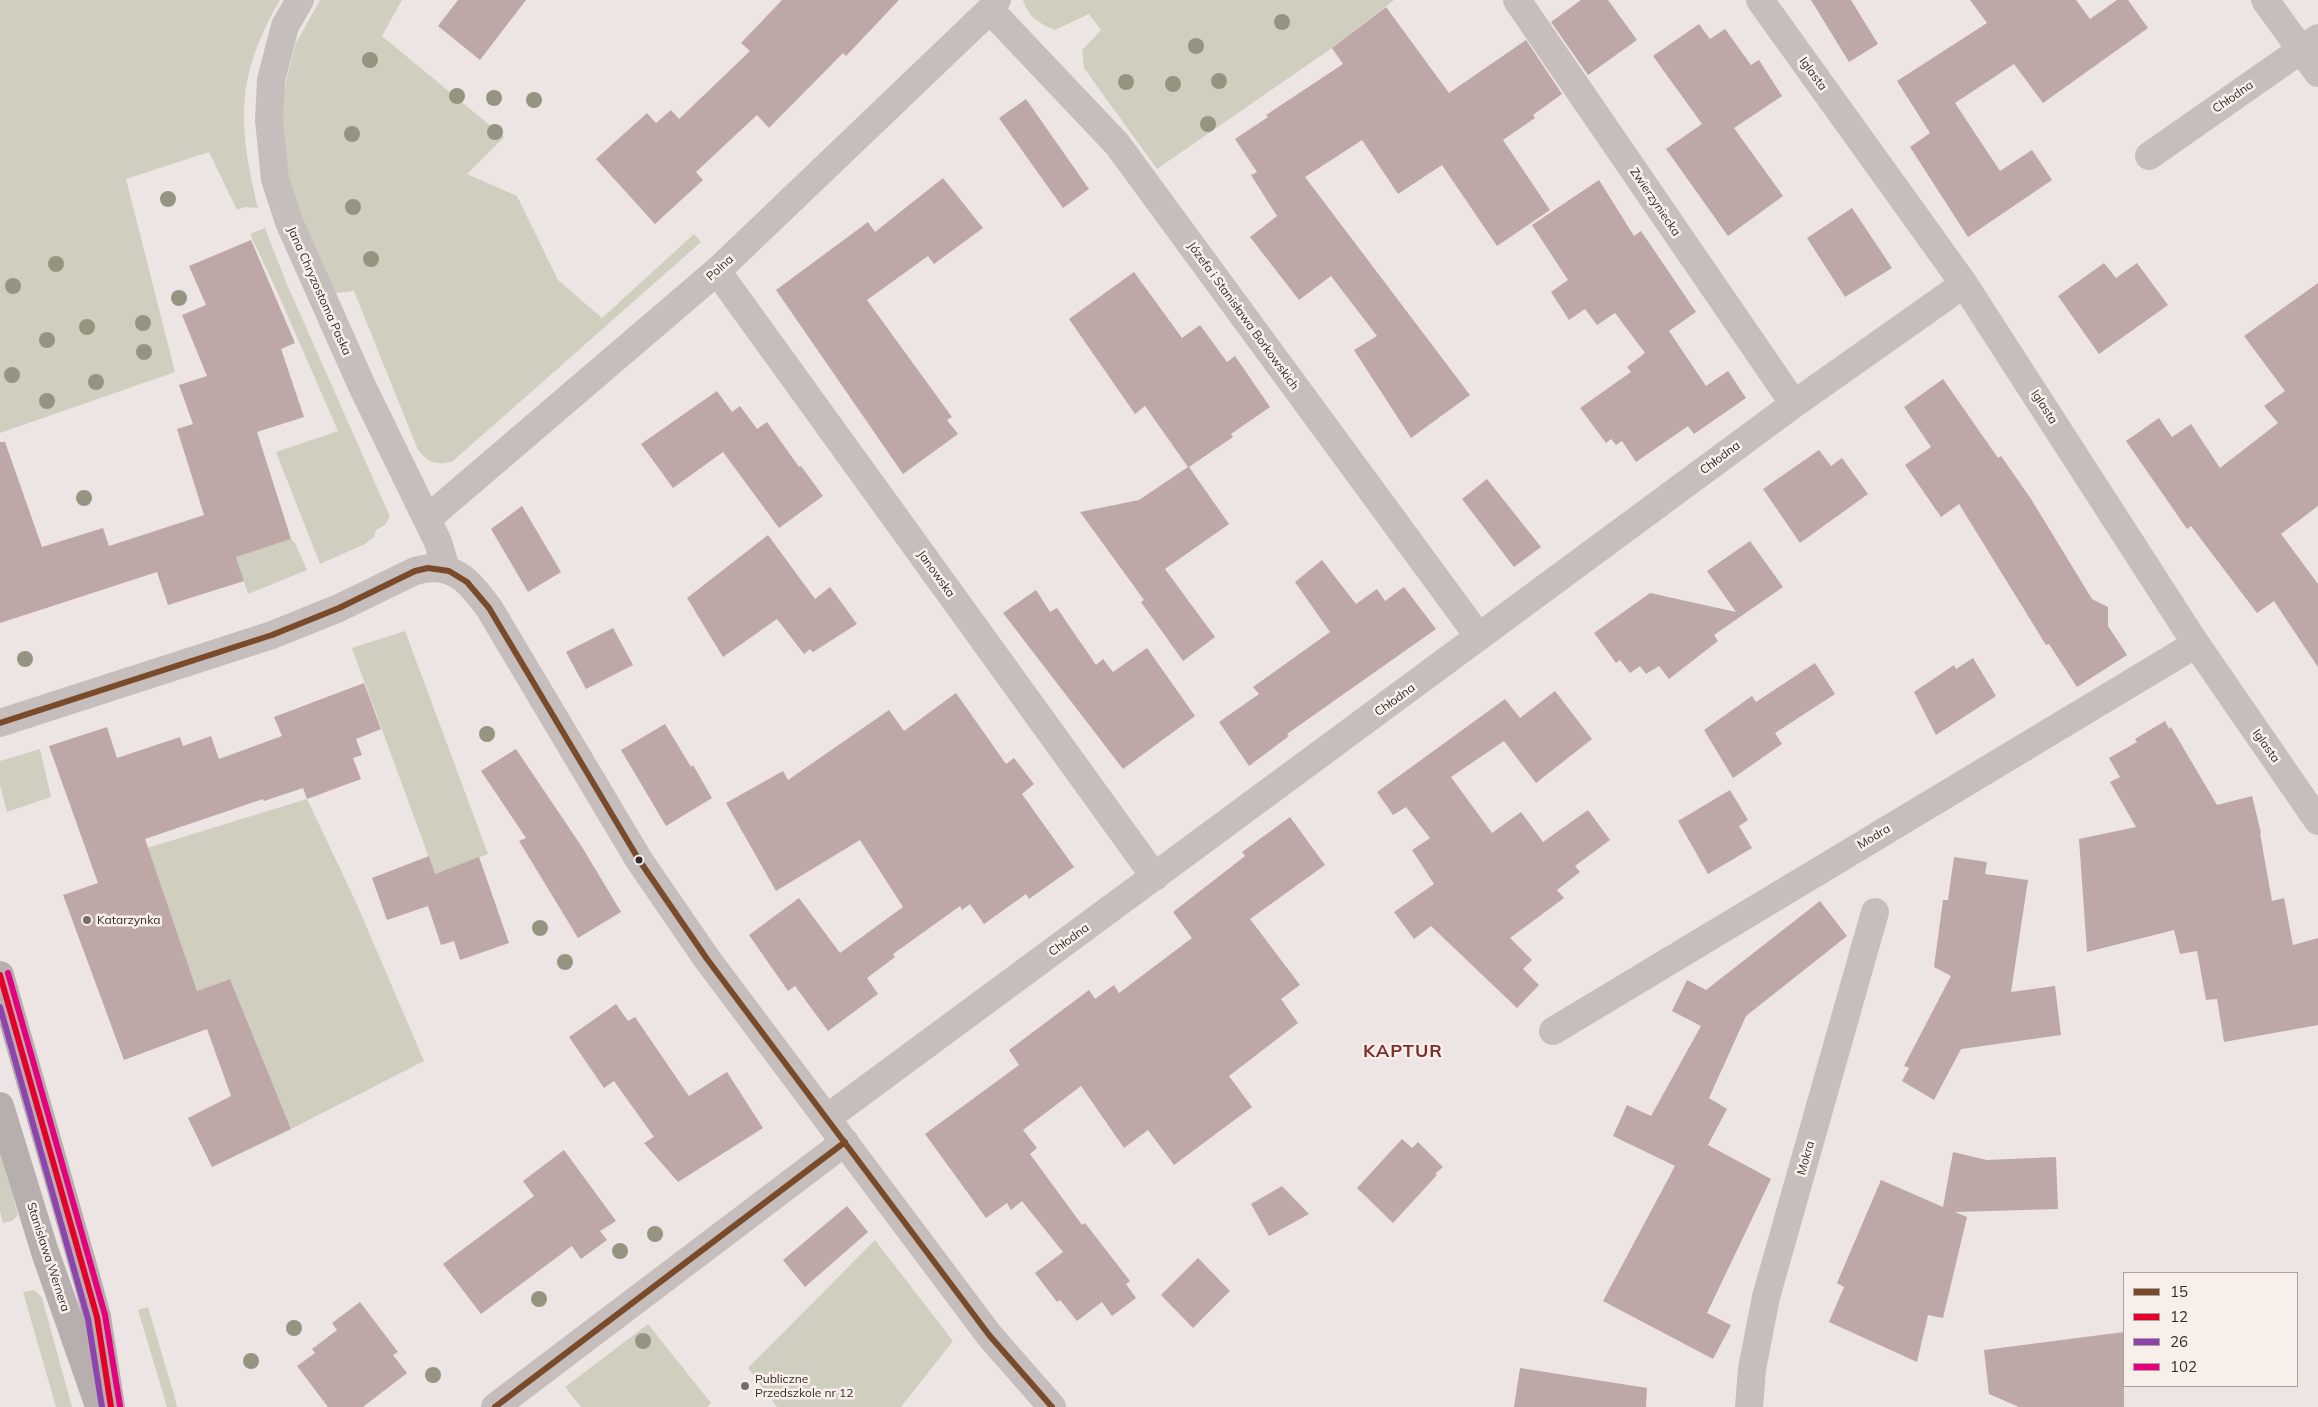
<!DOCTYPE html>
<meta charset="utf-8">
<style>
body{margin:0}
#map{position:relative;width:2318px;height:1407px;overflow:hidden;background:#ece5e3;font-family:Mulish,sans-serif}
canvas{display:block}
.legend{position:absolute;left:2123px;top:1272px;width:175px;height:115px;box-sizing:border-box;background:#f8efeb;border:1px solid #aaa19e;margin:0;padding:6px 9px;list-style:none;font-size:15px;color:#362b2a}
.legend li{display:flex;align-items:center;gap:10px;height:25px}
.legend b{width:25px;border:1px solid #aaa19e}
</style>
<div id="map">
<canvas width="2318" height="1407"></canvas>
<ul class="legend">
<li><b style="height:6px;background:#7a4b2a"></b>15</li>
<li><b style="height:6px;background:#e4002b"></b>12</li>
<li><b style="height:6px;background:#8e44ad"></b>26</li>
<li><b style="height:6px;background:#e5007d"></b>102</li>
</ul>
</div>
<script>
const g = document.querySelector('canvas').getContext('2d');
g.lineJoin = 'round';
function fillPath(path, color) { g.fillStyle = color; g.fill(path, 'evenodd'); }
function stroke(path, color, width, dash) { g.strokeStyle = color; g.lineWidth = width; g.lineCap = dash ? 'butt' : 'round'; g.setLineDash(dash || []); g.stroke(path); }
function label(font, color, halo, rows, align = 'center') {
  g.font = font + ' Mulish,sans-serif'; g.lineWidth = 5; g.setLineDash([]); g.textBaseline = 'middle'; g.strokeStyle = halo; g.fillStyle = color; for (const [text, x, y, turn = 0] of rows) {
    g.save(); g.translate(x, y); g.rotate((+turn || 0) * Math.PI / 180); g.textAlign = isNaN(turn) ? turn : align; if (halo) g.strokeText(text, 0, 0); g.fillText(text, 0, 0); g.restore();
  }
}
fillPath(new Path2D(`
 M 0,0 L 280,0 C 235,78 238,123 258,208 L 244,207 L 237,210 L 209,152 L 126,179 L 175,372 L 0,433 Z
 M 320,0 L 402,0 L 382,36 L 504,137 L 467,174 L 517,196 L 558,280 L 602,318 L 694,234 L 701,242 L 453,461 C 436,466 429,463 418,450 L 354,291 L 328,294 L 291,200 L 281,142 L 283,93 L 295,45 Z
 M 1023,0 L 1394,0 L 1332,48 L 1157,169 L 1084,68 L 1082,50 L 1101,30 L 1089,14 L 1055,30 C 1040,24 1028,17 1023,0 Z
 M 265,228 L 286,282 L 390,517 L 385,525 L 376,530 L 374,537 L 365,544 L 320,564 L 276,452 L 338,431 L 276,289 L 250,234 Z
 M 291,539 L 295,543 L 307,570 L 248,594 L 232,545 L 260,549 Z
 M 405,631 L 488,854 L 435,874 L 352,648 Z
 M 40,749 L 51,797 L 7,812 L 0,785 L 0,761 Z
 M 307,799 L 355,900 L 424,1061 L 291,1129 L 230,979 L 197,991 L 147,848 Z
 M 0,1152 L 18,1215 L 12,1221 L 3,1223 L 0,1211 Z
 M 875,1240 L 953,1341 L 901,1407 L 777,1407 L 748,1368 Z
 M 34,1290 L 42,1298 L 72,1407 L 56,1407 L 23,1292 Z
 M 148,1307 L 174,1395 L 177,1407 L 167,1407 L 138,1310 Z
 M 648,1324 L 711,1403 L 707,1407 L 581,1407 L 565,1387 Z`), '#d0cfbf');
fillPath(new Path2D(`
 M 458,0 L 526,0 L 480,60 L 438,26 Z
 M 782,0 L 899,0 L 846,56 L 843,53 L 769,128 L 757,115 L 696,172 L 703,180 L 655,224 L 596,159 L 647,113 L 656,123 L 671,110 L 679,119 L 750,51 L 741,43 Z
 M 1581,0 L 1608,0 L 1637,40 L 1588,75 L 1551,22 Z
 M 1811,0 L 1851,0 L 1878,44 L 1849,62 Z
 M 1970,0 L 2076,0 L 2090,19 L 2117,0 L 2128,0 L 2148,28 L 2043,103 L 2014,64 L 1955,103 L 2000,171 L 2032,150 L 2052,180 L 1968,237 L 1910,147 L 1930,133 L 1897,81 L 1987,23 Z
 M 1386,7 L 1449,93 L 1526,40 L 1562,94 L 1533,115 L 1535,118 L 1503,140 L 1550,210 L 1497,246 L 1442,165 L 1398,194 L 1362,140 L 1305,177 L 1470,395 L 1411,438 L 1354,350 L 1377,336 L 1331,276 L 1299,300 L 1250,237 L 1277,216 L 1251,175 L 1257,172 L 1235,139 L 1268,117 L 1266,115 L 1343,64 L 1332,48 Z
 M 1699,24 L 1710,39 L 1725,29 L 1751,65 L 1759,60 L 1782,96 L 1734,128 L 1783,196 L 1728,236 L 1666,149 L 1702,124 L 1653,56 Z
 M 1026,99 L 1089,189 L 1063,208 L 999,118 Z
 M 943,178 L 983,228 L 934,264 L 928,256 L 867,300 L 952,417 L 947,420 L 958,434 L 903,474 L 776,290 L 868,222 L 875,232 Z
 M 1599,180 L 1634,236 L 1641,231 L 1696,312 L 1669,331 L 1706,386 L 1728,371 L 1746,398 L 1694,434 L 1688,426 L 1636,462 L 1622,441 L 1616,445 L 1611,439 L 1606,443 L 1580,408 L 1631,372 L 1627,367 L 1645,353 L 1615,313 L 1597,325 L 1585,309 L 1569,320 L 1551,292 L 1568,280 L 1532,225 Z
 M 1852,208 L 1892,268 L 1845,297 L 1807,238 Z
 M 251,240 L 295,343 L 281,349 L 304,417 L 257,432 L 291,539 L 236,557 L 244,581 L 168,605 L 157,572 L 0,623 L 0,442 L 5,442 L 42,547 L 103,528 L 109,546 L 204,515 L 177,429 L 193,424 L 179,385 L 207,376 L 182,315 L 206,305 L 189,266 Z
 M 2104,263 L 2116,278 L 2137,263 L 2168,305 L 2099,354 L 2058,296 Z
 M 1134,272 L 1182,338 L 1200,325 L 1227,362 L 1235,356 L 1270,407 L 1231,434 L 1233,437 L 1189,467 L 1229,524 L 1165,569 L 1215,637 L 1183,661 L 1141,602 L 1144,600 L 1080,512 L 1139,500 L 1188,467 L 1145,406 L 1135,414 L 1069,319 Z
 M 2318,283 L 2318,506 L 2281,534 L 2318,584 L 2318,667 L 2274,601 L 2257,613 L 2191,526 L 2187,529 L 2126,441 L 2159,418 L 2172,437 L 2191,424 L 2220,468 L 2278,423 L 2264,406 L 2285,391 L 2244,336 Z
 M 1943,379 L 1998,458 L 2001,456 L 2031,499 L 2092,599 L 2108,607 L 2108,626 L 2127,655 L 2077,687 L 2049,644 L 2046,645 L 1959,504 L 1941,517 L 1905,465 L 1931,447 L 1904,407 Z
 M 717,391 L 732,412 L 740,406 L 757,429 L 767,422 L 799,467 L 801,466 L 823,496 L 779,528 L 723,452 L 673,488 L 641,444 Z
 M 1819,450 L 1831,466 L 1842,458 L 1868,494 L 1800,543 L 1763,489 Z
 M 1487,479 L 1541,547 L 1514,567 L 1462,499 Z
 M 522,506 L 561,572 L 528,592 L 491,529 Z
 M 768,535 L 815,599 L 830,587 L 857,624 L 813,652 L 810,649 L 804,654 L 777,619 L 723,657 L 687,598 Z
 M 1750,541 L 1783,587 L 1714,635 L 1718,641 L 1669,679 L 1659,666 L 1646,674 L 1640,666 L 1630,673 L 1620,660 L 1616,663 L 1594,633 L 1650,593 L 1736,612 L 1707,571 Z
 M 1322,560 L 1356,604 L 1377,589 L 1385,601 L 1404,587 L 1436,629 L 1287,734 L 1289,736 L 1249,766 L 1219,722 L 1259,694 L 1253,687 L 1330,632 L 1295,582 Z
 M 1036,590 L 1050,612 L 1057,608 L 1096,665 L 1103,659 L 1113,672 L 1147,648 L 1195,716 L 1123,769 L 1003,613 Z
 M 613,628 L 633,665 L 586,689 L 566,652 Z
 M 1973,658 L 1996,696 L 1936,735 L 1914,692 L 1954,665 L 1956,669 Z
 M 1815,663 L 1835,694 L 1775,733 L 1782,744 L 1733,778 L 1704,730 L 1752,696 L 1756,702 Z
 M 364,683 L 381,729 L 356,739 L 362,755 L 353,758 L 361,779 L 307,799 L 303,788 L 264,801 L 263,799 L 145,839 L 197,991 L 230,979 L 291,1129 L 212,1167 L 188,1118 L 231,1096 L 207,1029 L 124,1060 L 63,895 L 98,883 L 49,746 L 107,727 L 117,758 L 180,737 L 183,746 L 211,736 L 219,759 L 282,736 L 274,717 Z
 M 1555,691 L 1592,739 L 1536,783 L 1504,741 L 1451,777 L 1492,833 L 1521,812 L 1543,842 L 1588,810 L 1610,840 L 1575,866 L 1580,872 L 1557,890 L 1564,898 L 1510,938 L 1532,960 L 1523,969 L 1539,985 L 1517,1008 L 1431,926 L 1414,939 L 1394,912 L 1434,884 L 1412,850 L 1430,838 L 1406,807 L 1393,815 L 1377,792 L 1505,699 L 1520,718 Z
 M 956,693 L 1006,764 L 1014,758 L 1034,784 L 1022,794 L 1074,867 L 1029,899 L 1026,894 L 984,924 L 970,904 L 962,910 L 960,906 L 893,954 L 895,957 L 867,978 L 878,994 L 828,1031 L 795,986 L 788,991 L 749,935 L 799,898 L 840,953 L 903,907 L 860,840 L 776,891 L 726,803 L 783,771 L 788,780 L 889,710 L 904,731 Z
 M 2165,721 L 2169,729 L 2171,727 L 2217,805 L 2252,796 L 2261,833 L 2260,833 L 2272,901 L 2284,898 L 2293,945 L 2318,938 L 2318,1025 L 2224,1042 L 2217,999 L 2206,1000 L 2197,951 L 2180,954 L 2174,930 L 2087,952 L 2079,839 L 2136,827 L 2110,782 L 2120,777 L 2109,758 L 2137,742 L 2135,739 Z
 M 665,724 L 691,767 L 693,765 L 712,798 L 666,826 L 621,750 Z
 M 516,749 L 582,847 L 621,912 L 578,938 L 519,841 L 526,838 L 481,771 Z
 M 1730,790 L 1748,820 L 1739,826 L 1752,848 L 1708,874 L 1678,821 Z
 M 1290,817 L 1325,865 L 1250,919 L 1300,985 L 1281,999 L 1298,1023 L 1229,1076 L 1252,1107 L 1174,1165 L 1148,1130 L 1124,1148 L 1081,1086 L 1023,1130 L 1037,1148 L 1030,1154 L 1082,1225 L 1085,1223 L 1130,1281 L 1126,1284 L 1136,1298 L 1112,1316 L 1102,1302 L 1077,1321 L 1060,1300 L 1057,1302 L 1035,1273 L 1063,1252 L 1022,1201 L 1011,1210 L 1007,1203 L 986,1218 L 925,1134 L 1019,1065 L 1009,1050 L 1089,990 L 1095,999 L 1114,985 L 1119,993 L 1192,938 L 1173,912 L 1245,856 L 1242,852 Z
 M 429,856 L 435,874 L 479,857 L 509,943 L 460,960 L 454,941 L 441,945 L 428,906 L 387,920 L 372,878 Z
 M 1954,857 L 1987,862 L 1985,874 L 2028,880 L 2011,992 L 2055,986 L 2061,1035 L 1961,1049 L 1934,1100 L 1902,1081 L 1909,1068 L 1904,1066 L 1951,976 L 1934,967 L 1943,900 L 1948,900 Z
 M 1820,901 L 1847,936 L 1746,1016 L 1709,1098 L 1727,1109 L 1708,1145 L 1771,1179 L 1707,1313 L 1731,1325 L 1713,1359 L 1603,1301 L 1675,1166 L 1613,1136 L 1627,1105 L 1651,1116 L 1701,1026 L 1672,1011 L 1687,980 L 1706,990 Z
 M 616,1004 L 628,1021 L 635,1017 L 689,1096 L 727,1072 L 763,1128 L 678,1182 L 644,1143 L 654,1137 L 614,1081 L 604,1088 L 569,1037 Z
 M 1402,1139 L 1412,1148 L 1418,1142 L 1443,1167 L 1435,1174 L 1437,1175 L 1393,1223 L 1357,1188 Z
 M 564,1150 L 616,1221 L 600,1231 L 607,1240 L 581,1259 L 572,1246 L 481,1314 L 443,1264 L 534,1196 L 523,1181 Z
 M 1953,1152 L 1987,1160 L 2056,1157 L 2058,1209 L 1955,1212 L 1967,1217 L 1943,1318 L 1928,1315 L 1917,1362 L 1829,1322 L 1844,1287 L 1837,1283 L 1881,1180 L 1943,1207 Z
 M 1282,1186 L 1309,1214 L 1269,1236 L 1251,1204 Z
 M 847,1206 L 868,1232 L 805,1287 L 783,1260 Z
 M 1198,1258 L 1230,1291 L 1193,1328 L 1161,1295 Z
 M 360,1302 L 398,1352 L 393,1355 L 407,1373 L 363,1407 L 328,1407 L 297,1366 L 315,1353 L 312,1349 L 337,1330 L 332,1323 Z
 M 2124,1332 L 2124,1407 L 2019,1407 L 1989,1394 L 1984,1350 Z
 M 1520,1368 L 1647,1388 L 1646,1407 L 1514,1407 Z`), '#bda8a7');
stroke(new Path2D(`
 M 300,0 L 285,26 L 271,80 L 269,120 L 275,179 L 289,222 L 362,386 L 438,542 L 446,569
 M 1517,0 L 1794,404
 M 1760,0 L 1964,284 L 2196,644 L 2318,821
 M 2265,0 L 2318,73
 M 990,10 L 1117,144 L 1479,637
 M 2149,156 L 2318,38
 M 717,271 L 1155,877
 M 427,519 L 717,271 L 990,10 L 997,0
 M 0,723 L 272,635 L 339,608 L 415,571 C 452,560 469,581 489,608 L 639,860 L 707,959 L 989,1335 L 1052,1407
 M 1553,1031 L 2196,644
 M 827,1118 L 1794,404 L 1964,284
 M 495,1407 L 845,1142
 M 1749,1407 L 1752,1369 L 1766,1297 L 1875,912`), '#c5bebc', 28);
stroke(new Path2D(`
 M 0,975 L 85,1273 L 97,1317 L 111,1407
 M 0,1106 L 45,1252 L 99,1406`), '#b6afad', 28);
stroke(new Path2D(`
 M 0,723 L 272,635 L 339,608 L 415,571 L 428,568 L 449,571 L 467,582 L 489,608 L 639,860 L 707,959 L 989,1335 L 1052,1407
 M 495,1407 L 845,1142`), '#7a4b2a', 6);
stroke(new Path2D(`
 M 0,975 L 97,1317 L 111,1407`), '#e4002b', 6);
stroke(new Path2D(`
 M 0,1007 L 88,1319 L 102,1407`), '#8e44ad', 6);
stroke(new Path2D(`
 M 8,973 L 105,1315 L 120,1406`), '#e5007d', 6);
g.fillStyle = '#949481';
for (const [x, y] of [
 [1282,22],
 [1196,46],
 [370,60],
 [1219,81],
 [1126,82],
 [1173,84],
 [457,96],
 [494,98],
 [534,100],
 [1208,124],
 [495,132],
 [352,134],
 [168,199],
 [353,207],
 [371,259],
 [56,264],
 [13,286],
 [179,298],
 [143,323],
 [87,327],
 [47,340],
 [144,352],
 [12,375],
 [96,382],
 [47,401],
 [84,498],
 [25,659],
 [487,734],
 [540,928],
 [565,962],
 [655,1234],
 [620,1251],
 [539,1299],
 [294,1328],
 [643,1341],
 [251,1361],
 [433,1375]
]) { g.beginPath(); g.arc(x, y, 8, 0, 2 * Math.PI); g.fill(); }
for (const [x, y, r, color] of [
 [639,860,4.5,"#362b2a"],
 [87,920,5,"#766c6b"],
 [745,1386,5,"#766c6b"]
]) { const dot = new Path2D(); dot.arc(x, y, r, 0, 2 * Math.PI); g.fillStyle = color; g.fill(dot); stroke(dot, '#f8efeb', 2); }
label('12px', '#362b2a', '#f8efeb', [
 ["Iglasta",1813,74,54],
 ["Chłodna",2233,97,-35],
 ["Zwierzyniecka",1655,202,56],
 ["Polna",720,268,-42],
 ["Jana Chryzostoma Paska",319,291,66],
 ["Józefa i Stanisława Borkowskich",1243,316,54],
 ["Iglasta",2044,407,57],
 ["Chłodna",1720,458,-37],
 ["Janowska",936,574,54],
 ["Chłodna",1395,700,-36],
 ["Iglasta",2266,746,55],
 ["Modra",1874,837,-31],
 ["Chłodna",1069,940,-36],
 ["Mokra",1806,1158,-74],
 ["Stanisława Wernera",48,1257,72]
]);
label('12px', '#362b2a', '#f8efeb', [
 ["Katarzynka",97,920],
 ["Publiczne",755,1379],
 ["Przedszkole nr 12",755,1393]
], 'left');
g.letterSpacing = '1px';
label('bold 18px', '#7b2f2d', '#f8efeb', [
 ["KAPTUR",1403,1052]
]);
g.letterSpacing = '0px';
</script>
